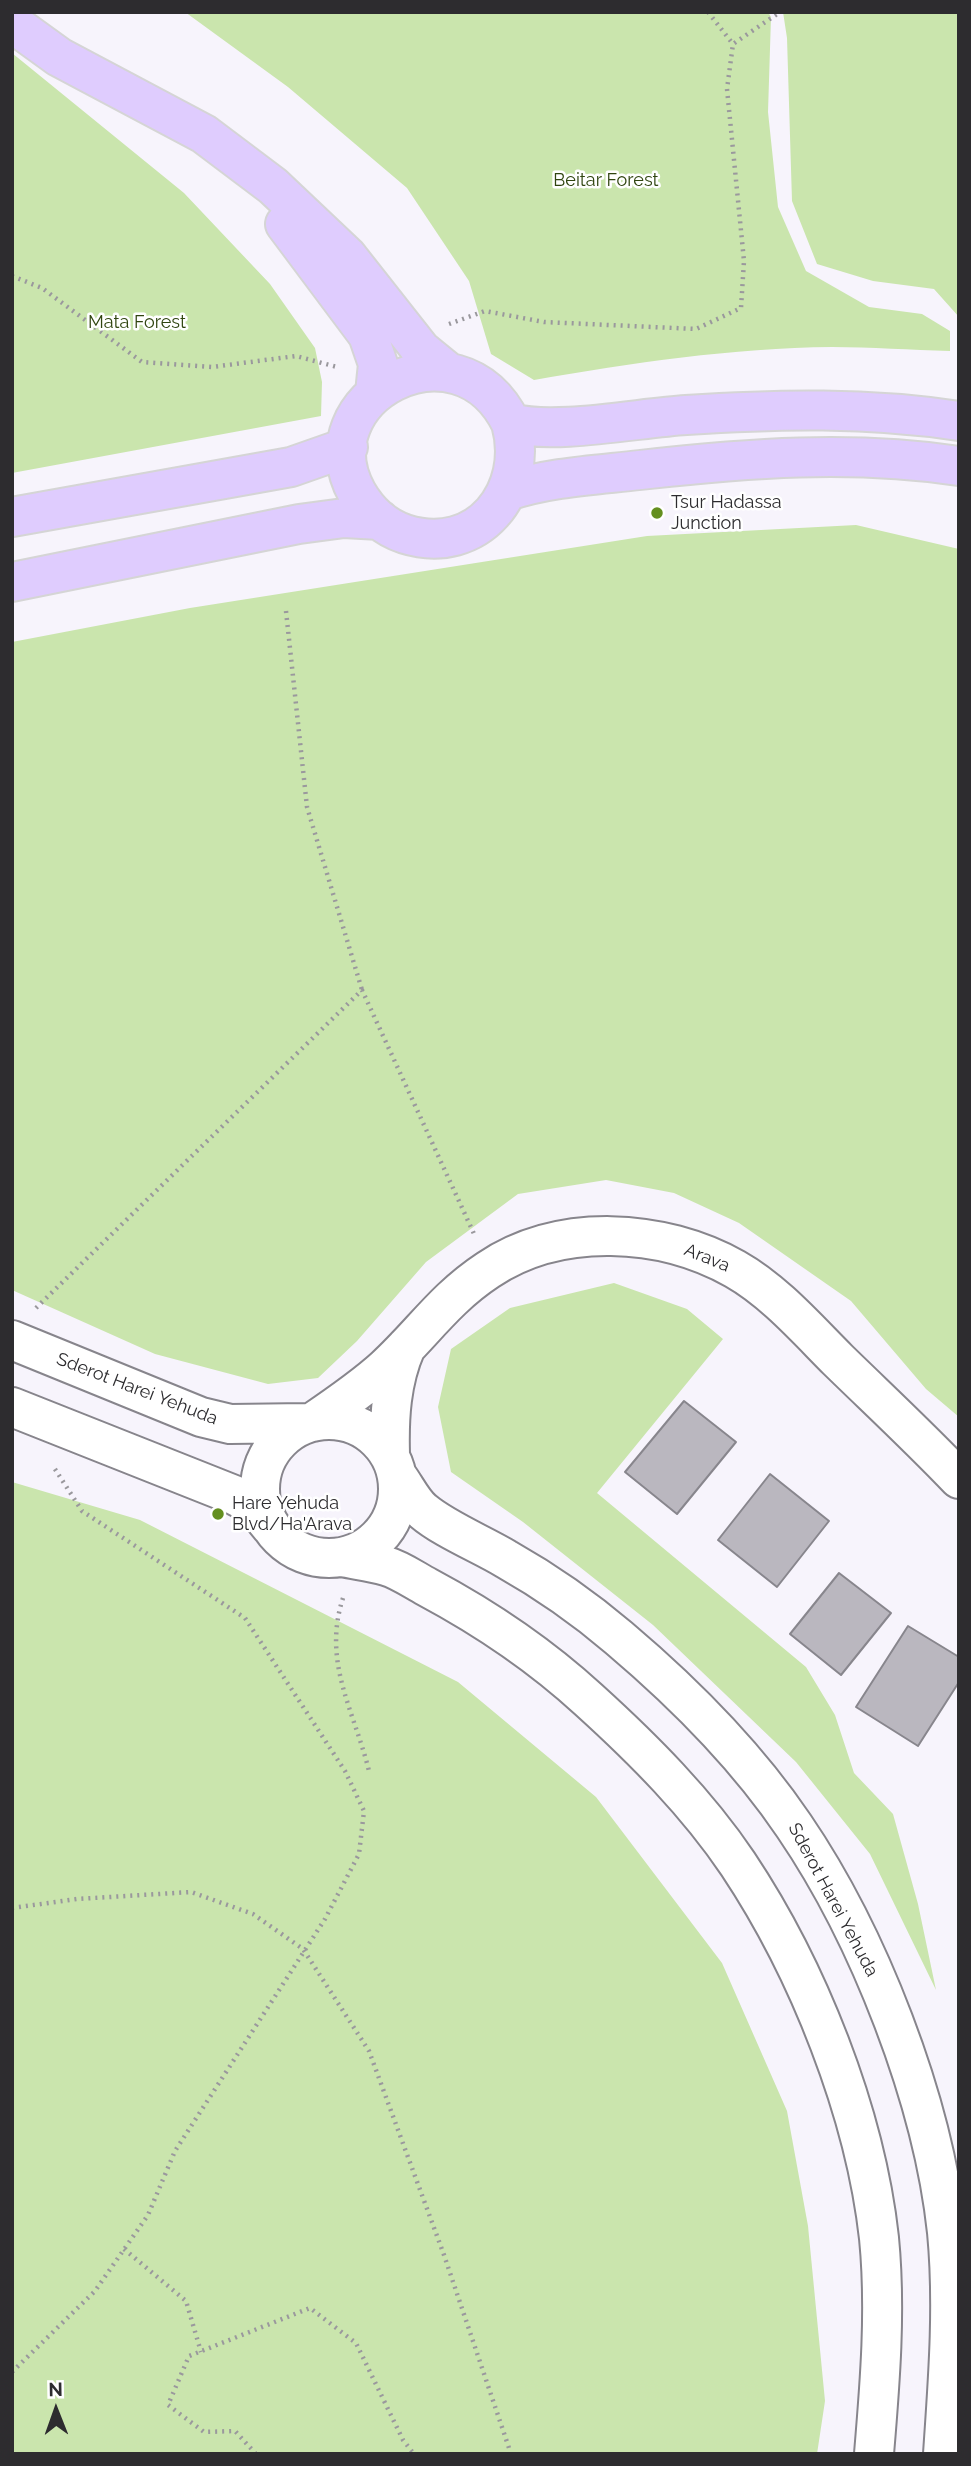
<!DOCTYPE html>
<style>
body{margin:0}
#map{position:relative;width:971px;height:2466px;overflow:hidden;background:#f7f4fc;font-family:Raleway,sans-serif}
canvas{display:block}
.frame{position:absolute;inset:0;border:14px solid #2d2c2f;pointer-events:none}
.north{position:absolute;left:21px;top:2375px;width:70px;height:70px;-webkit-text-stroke:5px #fff;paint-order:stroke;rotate:359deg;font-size:19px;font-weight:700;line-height:28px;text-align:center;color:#2d2c2f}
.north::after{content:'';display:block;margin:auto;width:24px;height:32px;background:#2d2c2f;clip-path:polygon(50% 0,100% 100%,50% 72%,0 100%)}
</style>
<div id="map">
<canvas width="971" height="2466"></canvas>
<div class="frame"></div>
<div class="north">N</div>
</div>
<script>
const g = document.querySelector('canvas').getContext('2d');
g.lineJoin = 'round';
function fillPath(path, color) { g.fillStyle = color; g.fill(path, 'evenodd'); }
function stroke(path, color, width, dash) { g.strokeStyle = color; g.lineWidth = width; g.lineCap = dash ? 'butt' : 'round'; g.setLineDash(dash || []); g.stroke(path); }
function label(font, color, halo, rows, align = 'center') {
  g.font = font + ' Raleway,sans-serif'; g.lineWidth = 5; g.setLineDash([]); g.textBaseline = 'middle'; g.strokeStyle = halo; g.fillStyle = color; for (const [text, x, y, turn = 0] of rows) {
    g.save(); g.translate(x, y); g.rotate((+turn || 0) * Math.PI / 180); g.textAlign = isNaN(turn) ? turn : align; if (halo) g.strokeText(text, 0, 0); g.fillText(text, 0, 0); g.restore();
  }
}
fillPath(new Path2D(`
 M 185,12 L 768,12 L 771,17 L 768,112 L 778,207 L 806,271 L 869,307 L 922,314 L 950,331 L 950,351 C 911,350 871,347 832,347 C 732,348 632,363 534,380 L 491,354 L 469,281 L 407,188 L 288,87 Z
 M 783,12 L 959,12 L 959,317 L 934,289 L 873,281 L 817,264 L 792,201 L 787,38 Z
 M 12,53 L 184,193 L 270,284 L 315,348 L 322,382 L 321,416 L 12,473 Z
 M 856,525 L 959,549 L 959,1417 L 926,1389 L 851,1301 L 739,1223 L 674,1193 L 606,1180 L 518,1194 L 426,1262 L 357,1341 L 318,1378 L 268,1384 L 155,1354 L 12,1290 L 12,642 L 190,608 L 647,536 Z
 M 614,1283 L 687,1309 L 723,1339 L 597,1493 L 806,1667 L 835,1715 L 854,1773 L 893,1814 L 918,1904 L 936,1990 L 870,1854 L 796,1762 L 653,1625 L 523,1522 L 451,1472 L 438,1407 L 451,1349 L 510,1308 Z
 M 12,1482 L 140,1520 L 458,1682 L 596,1797 L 722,1963 L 787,2111 L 808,2226 L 825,2401 L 817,2454 L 12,2454 Z`), '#cae5ad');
const building = new Path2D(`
 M 684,1401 L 736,1442 L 677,1514 L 625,1472 Z
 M 770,1474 L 829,1521 L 777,1587 L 718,1540 Z
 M 839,1573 L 891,1613 L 841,1675 L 790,1634 Z
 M 908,1626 L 959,1657 L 959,1682 L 918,1746 L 856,1707 Z`);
fillPath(building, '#bab7bf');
stroke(building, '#88868d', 2);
const tertiary = new Path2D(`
 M 12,1340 L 201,1417 L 230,1424 L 307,1423
 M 12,1407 L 234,1495 L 253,1505 L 271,1527
 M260 1489a69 69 0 1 1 138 0a69 69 0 1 1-138 0Z
 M 313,1422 C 338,1405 363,1388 385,1368 C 422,1334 444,1299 488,1270 C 560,1222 662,1228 735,1269 C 774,1291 807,1329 838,1360 C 878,1399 920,1438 959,1479
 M 390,1454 C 389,1418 391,1381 406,1347
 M 398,1477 C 406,1488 413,1503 423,1511 C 444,1529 481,1544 506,1559 C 545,1581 585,1609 619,1638 C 684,1693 746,1755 794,1826 C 869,1936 933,2100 947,2232 C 954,2305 948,2381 943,2454
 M 342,1557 C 356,1560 372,1562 386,1566 C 400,1570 414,1580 427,1587 C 485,1618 540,1655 589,1700 C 643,1749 697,1803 738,1864 C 808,1969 865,2112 879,2238 C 886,2309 880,2383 874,2454`);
const primary = new Path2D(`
 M 12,23 L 59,57 L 204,134 L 273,186 L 347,256 L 421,350 L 448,372
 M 285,224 L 368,335 L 378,364 L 375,393
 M 511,423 C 530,491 478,557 405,534 C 384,527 368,512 357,493 C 304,398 457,314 511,423 C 554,435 638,418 686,415 C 778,409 868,407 959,421
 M 508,491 C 550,477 596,475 640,470 C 747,458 852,450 959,466
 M 12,517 L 291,467 L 348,447
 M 12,582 L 299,524 L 344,518 L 380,520`);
stroke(tertiary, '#87858c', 42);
stroke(primary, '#d5d5d5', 42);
stroke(new Path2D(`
 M 708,12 L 733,44
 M 12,276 L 42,288 L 142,362 L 212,367 L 296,356 L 337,367
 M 449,324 L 485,311 L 544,322 L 696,329 L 741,308 L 744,261 L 727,89 L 733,44 L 780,12
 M 286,611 L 307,807 L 362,990
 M 36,1308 L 362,990 L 475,1236
 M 343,1598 C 322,1662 354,1710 369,1771
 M 12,1908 L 77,1899 L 191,1892 L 253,1914 L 303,1949 L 369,2051 L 444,2255 L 511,2454
 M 124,2249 L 186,2301 L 201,2352
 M 12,2372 L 95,2291 L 148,2215 L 175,2151 L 325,1919 L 359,1854 L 364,1811 L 345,1771 L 245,1618 L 82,1511 L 53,1466
 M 256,2454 L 235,2431 L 204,2432 L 168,2405 L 189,2356 L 310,2308 L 356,2343 L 403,2440 L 414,2454`), '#9a989d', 4.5, [2, 5]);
stroke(tertiary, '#fff', 38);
stroke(primary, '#dfccfe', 38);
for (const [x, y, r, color] of [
 [657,513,7,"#648f1f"],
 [218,1514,7,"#648f1f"]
]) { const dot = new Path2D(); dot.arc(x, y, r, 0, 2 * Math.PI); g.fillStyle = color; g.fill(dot); stroke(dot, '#fff', 2.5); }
label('18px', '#304510', '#fff', [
 ["Beitar Forest",606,181],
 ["Mata Forest",137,323]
]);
label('18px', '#2d2c2f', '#fff', [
 ["Tsur Hadassa",671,503],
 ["Junction",671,524],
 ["Hare Yehuda",232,1504],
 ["Blvd/Ha'Arava",232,1525]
], 'left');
label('18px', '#2d2c2f', '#fff', [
 ["Arava",707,1258,22],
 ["Sderot Harei Yehuda",137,1389,21],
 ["Sderot Harei Yehuda",833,1900,62]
]);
</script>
